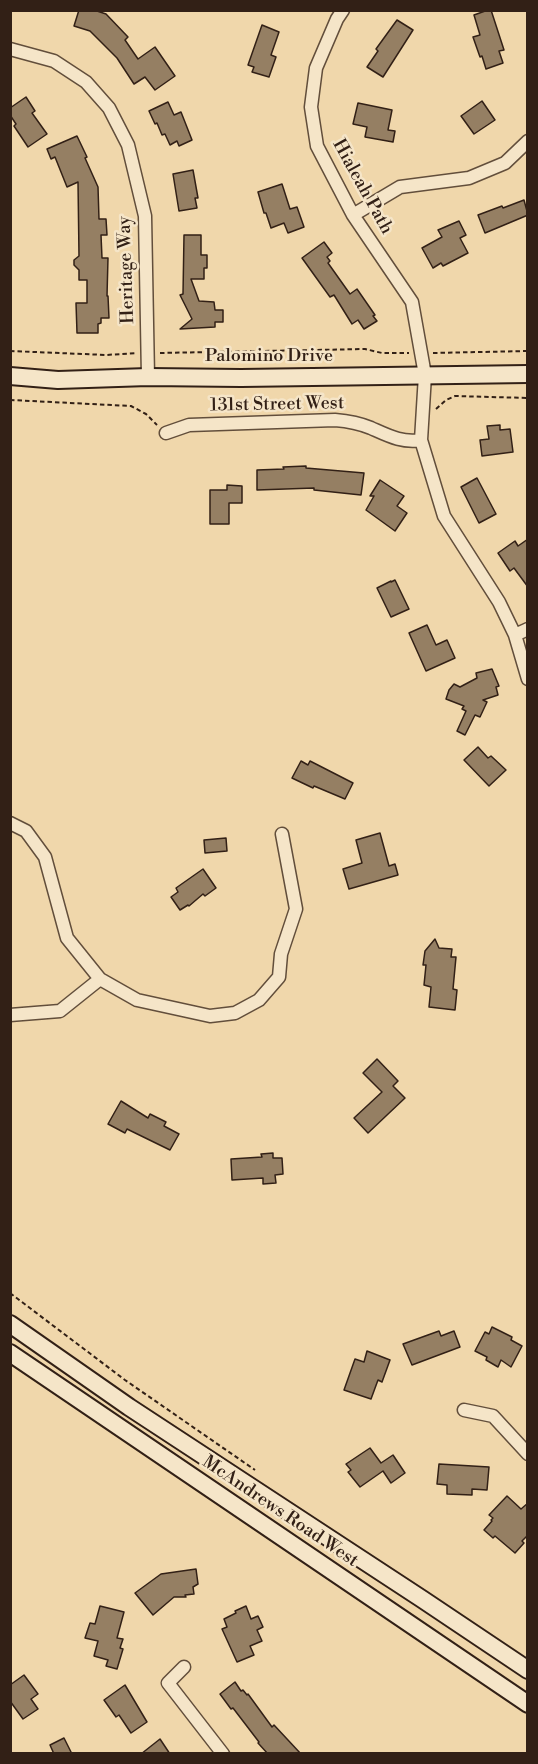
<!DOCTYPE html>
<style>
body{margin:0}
#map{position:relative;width:538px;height:1764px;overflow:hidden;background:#f0d7ab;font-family:"Libre Bodoni",serif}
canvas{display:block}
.frame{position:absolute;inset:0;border:12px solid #322016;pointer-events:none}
</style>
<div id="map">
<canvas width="538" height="1764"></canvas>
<div class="frame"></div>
</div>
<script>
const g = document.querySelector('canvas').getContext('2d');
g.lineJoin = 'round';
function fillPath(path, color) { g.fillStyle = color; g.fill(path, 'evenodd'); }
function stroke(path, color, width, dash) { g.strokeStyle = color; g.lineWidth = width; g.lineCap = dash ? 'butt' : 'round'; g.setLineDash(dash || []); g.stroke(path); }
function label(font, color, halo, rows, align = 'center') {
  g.font = font + ' "Libre Bodoni",serif'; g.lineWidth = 5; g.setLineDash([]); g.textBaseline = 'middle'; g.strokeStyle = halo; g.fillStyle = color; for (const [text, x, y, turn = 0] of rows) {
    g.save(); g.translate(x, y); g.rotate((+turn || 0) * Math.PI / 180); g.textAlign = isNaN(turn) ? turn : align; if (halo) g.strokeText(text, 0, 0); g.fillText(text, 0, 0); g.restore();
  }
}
const building = new Path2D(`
 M 79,10 L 94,10 L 106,14 L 128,37 L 125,40 L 138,59 L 155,47 L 175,76 L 155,90 L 145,77 L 134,84 L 117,58 L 90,31 L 74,26 Z
 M 488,10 L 491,10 L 504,50 L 499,51 L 503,63 L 486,69 L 482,56 L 480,57 L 473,37 L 480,35 L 474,15 Z
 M 397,20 L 413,30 L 383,77 L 367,67 L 378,51 L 376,49 Z
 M 262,25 L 279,32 L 271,55 L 276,57 L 269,77 L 252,72 L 254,67 L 248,65 Z
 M 26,97 L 35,111 L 32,113 L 47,134 L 28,147 L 14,126 L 16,124 L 10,115 L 10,108 Z
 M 482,101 L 495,120 L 474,134 L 461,116 Z
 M 168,102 L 174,115 L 181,112 L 192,140 L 179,146 L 177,141 L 170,145 L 165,134 L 162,135 L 157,123 L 155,124 L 149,111 Z
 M 358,103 L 392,110 L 388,130 L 395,131 L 393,142 L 365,137 L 367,127 L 353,124 Z
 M 77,136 L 87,157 L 85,158 L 98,187 L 99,219 L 106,219 L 107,235 L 101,235 L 102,258 L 108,258 L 107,296 L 108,296 L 109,318 L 101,318 L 101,323 L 98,324 L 98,333 L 77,333 L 76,303 L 87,303 L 87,280 L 79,280 L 79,270 L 74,265 L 74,260 L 79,256 L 78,182 L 67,187 L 55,157 L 51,159 L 47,149 Z
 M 193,170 L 198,198 L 195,198 L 197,208 L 179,211 L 173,174 Z
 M 282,184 L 290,209 L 297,207 L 304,227 L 288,233 L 284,223 L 271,228 L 266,213 L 264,213 L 258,192 Z
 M 524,200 L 528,215 L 485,233 L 478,215 L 502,206 L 503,208 Z
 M 459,221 L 466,235 L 460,238 L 468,253 L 443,266 L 441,263 L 433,268 L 422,248 L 442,237 L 438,230 Z
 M 184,235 L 201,235 L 201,255 L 207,255 L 207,268 L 204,268 L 204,279 L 191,279 L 199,301 L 214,302 L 215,310 L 223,310 L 223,322 L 215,322 L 215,327 L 180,329 L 192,319 L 180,295 L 183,294 Z
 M 324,242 L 332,253 L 327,257 L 330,261 L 328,263 L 350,294 L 357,289 L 375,315 L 373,316 L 377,321 L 364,329 L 358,320 L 352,324 L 334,295 L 330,297 L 302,258 Z
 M 500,425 L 500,430 L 510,429 L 513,452 L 482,456 L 480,440 L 489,439 L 487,426 Z
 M 306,466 L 306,468 L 364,473 L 361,495 L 314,490 L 314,488 L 257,490 L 257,470 L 284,469 L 283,467 Z
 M 477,478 L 496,514 L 479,523 L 461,487 Z
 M 380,480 L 404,496 L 397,506 L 407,513 L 395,531 L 366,510 L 374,496 L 370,496 Z
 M 227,485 L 242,486 L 242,503 L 229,503 L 229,524 L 210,524 L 210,490 L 227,490 Z
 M 528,539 L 528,587 L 514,568 L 510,571 L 498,553 L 515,541 L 518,546 Z
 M 395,580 L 409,609 L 391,617 L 377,588 L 391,581 L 391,582 Z
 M 427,625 L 436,645 L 447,640 L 455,658 L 426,671 L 409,633 Z
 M 492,669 L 499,686 L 496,687 L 498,695 L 483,700 L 487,702 L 480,717 L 475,715 L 465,735 L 457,731 L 466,711 L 462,709 L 464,706 L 446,699 L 449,690 L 454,684 L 460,687 L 477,678 L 476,673 Z
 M 478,747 L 488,758 L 491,756 L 506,770 L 489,786 L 464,760 Z
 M 301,761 L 308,765 L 310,761 L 353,783 L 345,799 L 314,786 L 313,788 L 292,778 Z
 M 380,833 L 389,866 L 395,864 L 398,875 L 349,889 L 343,869 L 362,863 L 356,840 Z
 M 226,838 L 227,851 L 205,853 L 204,840 Z
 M 203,869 L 216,888 L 205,896 L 203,894 L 189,906 L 188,905 L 180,910 L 171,897 L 178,892 L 176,888 Z
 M 435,939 L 439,948 L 452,949 L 451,957 L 456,957 L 453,989 L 457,990 L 455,1010 L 429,1007 L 431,987 L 424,985 L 426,965 L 423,965 L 425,951 Z
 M 377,1059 L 398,1081 L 393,1086 L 405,1098 L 368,1133 L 354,1118 L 382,1092 L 363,1073 Z
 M 121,1101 L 148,1118 L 150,1114 L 166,1122 L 164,1126 L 179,1134 L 170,1150 L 127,1129 L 125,1133 L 108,1124 Z
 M 273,1153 L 273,1158 L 282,1158 L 283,1174 L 275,1175 L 276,1183 L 263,1184 L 263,1178 L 232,1180 L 231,1159 L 262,1157 L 261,1154 Z
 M 492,1327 L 512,1337 L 511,1340 L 522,1346 L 511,1367 L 501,1360 L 498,1367 L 486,1360 L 487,1357 L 475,1351 L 485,1332 L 489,1334 Z
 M 439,1331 L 441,1336 L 454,1331 L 460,1347 L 412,1365 L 403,1344 Z
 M 367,1351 L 390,1360 L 382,1382 L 378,1380 L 371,1399 L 344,1390 L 355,1359 L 364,1362 Z
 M 370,1448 L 381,1463 L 393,1455 L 405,1473 L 391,1483 L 383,1471 L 360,1487 L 348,1472 L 351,1470 L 346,1464 Z
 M 439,1464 L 489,1467 L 487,1490 L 472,1489 L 472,1495 L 447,1494 L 447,1485 L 437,1484 Z
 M 507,1496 L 521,1509 L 528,1503 L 528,1535 L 522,1541 L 524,1543 L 515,1553 L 495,1536 L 493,1538 L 484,1530 L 492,1521 L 491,1520 L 493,1518 L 489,1515 Z
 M 196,1569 L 198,1584 L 193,1587 L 194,1594 L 185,1595 L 186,1597 L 174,1597 L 153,1615 L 135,1593 L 161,1574 Z
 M 100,1606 L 124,1612 L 117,1638 L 123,1639 L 120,1648 L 123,1649 L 117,1669 L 106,1666 L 108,1660 L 94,1656 L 98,1641 L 85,1638 L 90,1623 L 95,1624 Z
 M 246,1606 L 251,1619 L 258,1616 L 263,1627 L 257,1630 L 262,1641 L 250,1646 L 254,1655 L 237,1662 L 222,1629 L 227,1627 L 224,1619 L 236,1613 L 235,1611 Z
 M 24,1675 L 38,1694 L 31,1699 L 38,1709 L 23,1719 L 10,1701 L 10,1685 Z
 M 235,1682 L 241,1691 L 243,1690 L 247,1695 L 248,1694 L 272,1727 L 274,1725 L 301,1754 L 268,1754 L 258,1743 L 259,1742 L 233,1708 L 231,1709 L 220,1694 Z
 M 125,1685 L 147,1722 L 131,1733 L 119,1715 L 116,1717 L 104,1700 Z
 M 64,1738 L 72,1754 L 54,1754 L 50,1745 Z
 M 160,1739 L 170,1754 L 141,1754 Z`);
fillPath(building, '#957f63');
stroke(building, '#322016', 1.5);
const street = new Path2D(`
 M 343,10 L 337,19 L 316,68 L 311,107 L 317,146 L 353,215 L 412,302 L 425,375 L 421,440 L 444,516 L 499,602 L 515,635 L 528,679
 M 10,49 L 54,61 L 86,82 L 109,108 L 128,145 L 145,216 L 148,377
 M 353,215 L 400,187 L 469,178 L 505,163 L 528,141
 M 166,433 L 189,425 L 335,420 C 347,421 359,423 371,428 C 389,436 402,443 421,440
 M 515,635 L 528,629
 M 10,823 L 26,831 L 45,857 L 67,938 L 100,979 L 137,1000 L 210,1016 L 235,1013 L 259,1000 L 279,977 L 281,954 L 296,909 L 282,834
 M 10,1015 L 60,1011 L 100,979
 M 464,1410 L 493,1416 L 528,1454
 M 184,1667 L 168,1683 L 223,1754`);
const secondary = new Path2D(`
 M 10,376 L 58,380 L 148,377 L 241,378 L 528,374
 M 10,1324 L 129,1407 L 422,1599 L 528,1670
 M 10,1353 L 528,1704`);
stroke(street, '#624e3b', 15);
stroke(secondary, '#322016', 20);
stroke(new Path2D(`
 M 10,351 L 106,355 L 137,353
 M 160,353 L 365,349 L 382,353 L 409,353
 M 433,353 L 528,351
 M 10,400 L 131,406 L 146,414 L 157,425
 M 436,409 L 446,400 L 455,396 L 528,398
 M 10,1293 L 125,1380 L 255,1470`), '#322016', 2, [4.5, 3]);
stroke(street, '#f5e5c8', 12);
stroke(secondary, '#f5e5c8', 16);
label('18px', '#322016', '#f5e5c8', [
 ["Hialeah Path",362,187,61],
 ["Heritage Way",127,270,-92],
 ["Palomino Drive",269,357],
 ["131st Street West",277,405,-1],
 ["McAndrews Road West",280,1512,34]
]);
</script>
